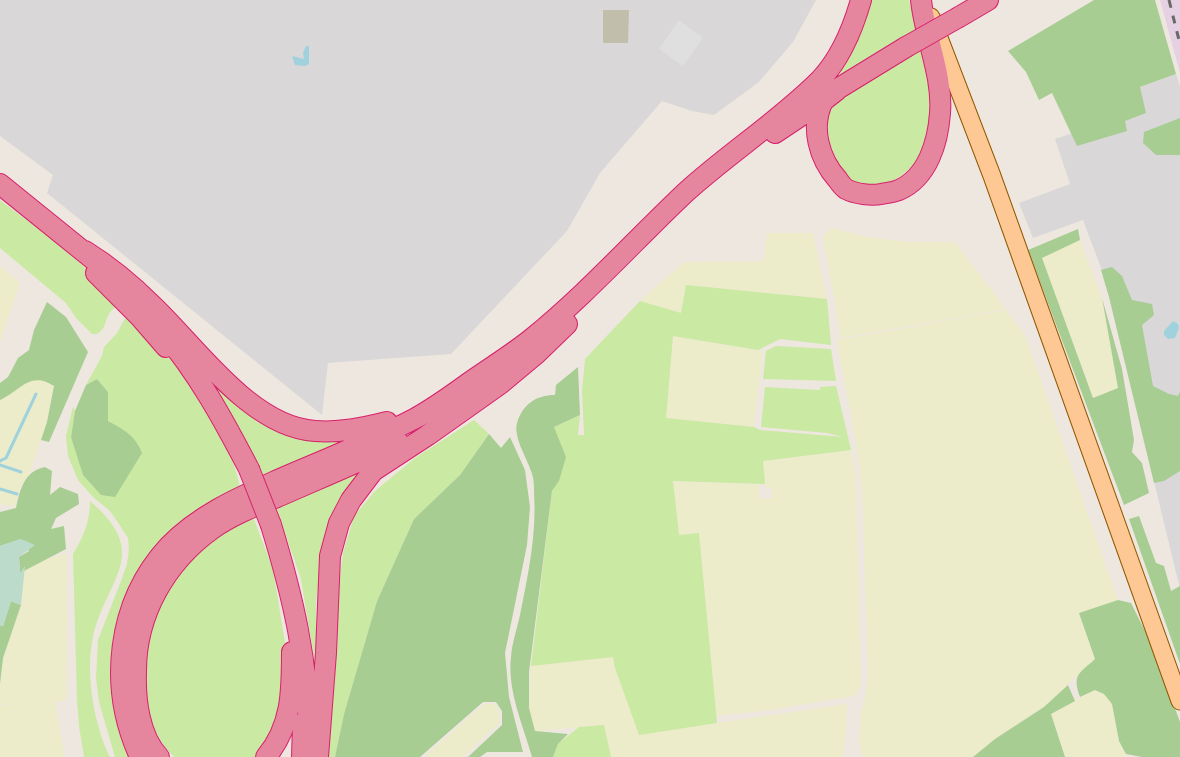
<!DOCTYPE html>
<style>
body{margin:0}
canvas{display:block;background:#ede7df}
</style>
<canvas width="1180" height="757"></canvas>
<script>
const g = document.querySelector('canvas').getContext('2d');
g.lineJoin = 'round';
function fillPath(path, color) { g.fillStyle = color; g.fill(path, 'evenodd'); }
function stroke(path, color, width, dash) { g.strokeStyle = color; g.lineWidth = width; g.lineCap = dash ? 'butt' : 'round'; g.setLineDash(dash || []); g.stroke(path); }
fillPath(new Path2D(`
 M 0,0 L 816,0 L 793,42 L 759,82 L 714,115 L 692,111 L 662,101 L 600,173 L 567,231 L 451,354 L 328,363 L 322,415 L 47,193 L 53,175 L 0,136 Z
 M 1176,74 L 1180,86 L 1180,402 L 1137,397 L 1113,300 L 1083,220 L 1033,238 L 1019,203 L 1070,184 L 1055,139 L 1133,113 L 1127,92 Z
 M 1173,467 L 1180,470 L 1180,589 L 1151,469 Z`), '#d9d7d8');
fillPath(new Path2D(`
 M 1160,0 L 1180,0 L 1180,73 Z`), '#e6d1e3');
fillPath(new Path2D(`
 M 603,10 L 629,10 L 628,43 L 603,43 Z`), '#c1bfab');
fillPath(new Path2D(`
 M 832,228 L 867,237 L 909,242 L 955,242 L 1006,309 L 841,338 L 823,236 Z
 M 767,233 L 813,233 L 827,299 L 686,285 L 681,313 L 640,301 L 684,262 L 764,261 Z
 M 1080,240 L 1102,298 L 1118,389 L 1093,398 L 1042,258 Z
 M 0,266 L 20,283 L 0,343 Z
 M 1006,310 L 1025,335 L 1118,600 L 1080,613 L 1095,659 L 1044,707 L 995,739 L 973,757 L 863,757 L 859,741 L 861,712 L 865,698 L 868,676 L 862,490 L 855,437 L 837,340 Z
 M 673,336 L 763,351 L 754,427 L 666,418 Z
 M 30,380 L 46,380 L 54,386 L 47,422 L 29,475 L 21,486 L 14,507 L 0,504 L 0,400 Z
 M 851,450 L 856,477 L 861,686 L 854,696 L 771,710 L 716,716 L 699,533 L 679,535 L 673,481 L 759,484 L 759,499 L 773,498 L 771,488 L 765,487 L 763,461 Z
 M 67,553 L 67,699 L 55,703 L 65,757 L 0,757 L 0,705 L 17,704 L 0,704 L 0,684 L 3,658 L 21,605 L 25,566 Z
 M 613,657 L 615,668 L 640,734 L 847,704 L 846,732 L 843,757 L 611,757 L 604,725 L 535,731 L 529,708 L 531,666 Z
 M 1094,690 L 1104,694 L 1112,704 L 1119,741 L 1127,757 L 1065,757 L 1051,714 Z
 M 484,704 L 495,704 L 499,712 L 499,723 L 463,757 L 424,757 Z`), '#ececca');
fillPath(new Path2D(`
 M 868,0 L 909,0 L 917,30 L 838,78 L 864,25 Z
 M 922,48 C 928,70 936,94 934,116 C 932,152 895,200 855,182 C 844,177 831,151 829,139 C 827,131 828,123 827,115 L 838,101 Z
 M 0,200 C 43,232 84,263 121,302 C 117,306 111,310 109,314 C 104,323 107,327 97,334 L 92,334 L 76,318 L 66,303 L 0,248 Z
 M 686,285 L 827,299 L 831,345 L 780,339 L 758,350 L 673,336 L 666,418 L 754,427 L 760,430 L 843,437 L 827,433 L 761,427 L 765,387 L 820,390 L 820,387 L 836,386 L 851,450 L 763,461 L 765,484 L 673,481 L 679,535 L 699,533 L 717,723 L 639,735 L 615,668 L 613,657 L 531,666 L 552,491 L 559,481 L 554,427 L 580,415 L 578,435 L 584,435 L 582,391 L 585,359 L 640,301 L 681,313 Z
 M 129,311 C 170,357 230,426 240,488 L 162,543 L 131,757 L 115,757 L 99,702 L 96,678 L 98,640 L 121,581 L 127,564 L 129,549 L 128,538 L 121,527 L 110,511 L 93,497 L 78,480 L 68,456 L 66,436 L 73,407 L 75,411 L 71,437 L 125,431 L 108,421 L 108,392 L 97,379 L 86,385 L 102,356 L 104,347 L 117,333 Z
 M 776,346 L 831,349 L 836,381 L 763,379 L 766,351 Z
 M 206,372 L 257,422 L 302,439 L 361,438 L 265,477 Z
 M 474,420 L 489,434 L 460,475 L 414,519 L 377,601 L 344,714 L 335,757 L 329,757 L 339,585 L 343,553 L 354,516 L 375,491 L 415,458 Z
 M 372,462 L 340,500 L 322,546 L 316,603 L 316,717 L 314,657 L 301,579 L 275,504 Z
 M 90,501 C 153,555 106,578 93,637 C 85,672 94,726 110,757 L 84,757 L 79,726 L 77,700 L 73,554 C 84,536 90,521 90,501 Z
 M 252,514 L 273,569 L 286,649 L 283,711 L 257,757 L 174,757 C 165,748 158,738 153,727 C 139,696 144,635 159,605 C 171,582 190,560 208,543 C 220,531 238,523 252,514 Z
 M 604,725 L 611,757 L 553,757 L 558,744 L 579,727 Z`), '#cae9a3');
fillPath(new Path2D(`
 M 1094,0 L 1155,0 L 1176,74 L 1140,87 L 1146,113 L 1125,121 L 1127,131 L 1077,146 L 1052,93 L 1039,100 L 1026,72 L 1008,51 Z
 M 1180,118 L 1180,155 L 1156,155 L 1143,143 L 1144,132 Z
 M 1078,229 L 1080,240 L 1042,258 L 1093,398 L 1118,388 L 1102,298 L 1122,369 L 1134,440 L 1132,452 L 1142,463 L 1149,493 L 1124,505 L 1028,250 Z
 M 1112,267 L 1122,276 L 1132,300 L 1152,304 L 1154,315 L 1142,325 L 1153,386 L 1169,394 L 1178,396 L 1180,392 L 1180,471 L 1164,481 L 1154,483 L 1109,297 L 1101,270 Z
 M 47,302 L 66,317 L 88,352 L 49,442 L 41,440 L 47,422 L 54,386 C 30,370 20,391 0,400 L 0,383 L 8,377 L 18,358 L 29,350 L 34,330 Z
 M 578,367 L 580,415 L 554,427 L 566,457 L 559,481 L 552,491 L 529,672 L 529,708 L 535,731 L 568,734 L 558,744 L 553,757 L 532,757 C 523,725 507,690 511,657 C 512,643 517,629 520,615 C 528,575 537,534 534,492 C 534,486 534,478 531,471 C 527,458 513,437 517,423 C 523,404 536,395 555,395 L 556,385 Z
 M 97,379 L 108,392 L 108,421 C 123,429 136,436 142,453 L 115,497 L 101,495 L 83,475 L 71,437 L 75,411 L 86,385 Z
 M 489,434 L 501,448 L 510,437 L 525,470 L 530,507 L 527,545 L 505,653 L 509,697 L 523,752 L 487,752 L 480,757 L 468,757 L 502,725 L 502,711 L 496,702 L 483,702 L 420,757 L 335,757 L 344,714 L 377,601 L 414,519 L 460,475 Z
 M 45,467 L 52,471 L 50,495 L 60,487 L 78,494 L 79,504 L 56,518 L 51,529 L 64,526 L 66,549 L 20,573 L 19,557 L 29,551 L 21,539 L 0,546 L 0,512 L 16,508 C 20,490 24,471 45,467 Z
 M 1139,516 L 1156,563 L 1164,566 L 1171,591 L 1180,586 L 1180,664 L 1129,519 Z
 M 1118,600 L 1131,603 L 1151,643 L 1180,722 L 1180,757 L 1142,757 L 1126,754 L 1119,741 L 1112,704 L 1104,694 L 1095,690 L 1080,697 C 1072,674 1079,674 1095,659 L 1079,613 Z
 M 11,601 L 21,605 L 3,658 L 0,684 L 0,626 L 3,626 Z
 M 1068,685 L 1075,701 L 1051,714 L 1065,757 L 973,757 L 995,739 L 1044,707 Z`), '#a8cd93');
fillPath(new Path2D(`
 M 21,539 L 35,545 L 19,557 L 20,573 L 25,566 L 21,605 L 11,601 L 3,626 L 0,626 L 0,546 Z`), '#bcdbcb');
fillPath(new Path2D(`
 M 679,20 L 703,38 L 683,66 L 659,49 Z`), '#dfdfdf');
fillPath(new Path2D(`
 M 306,46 L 309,46 L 309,64 L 305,66 L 295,65 L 292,56 L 304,59 L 303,53 Z
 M 1173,321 L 1178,324 L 1179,328 L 1175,338 L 1168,339 L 1164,335 L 1164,331 Z`), '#9fd2dc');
stroke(new Path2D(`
 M 0,461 L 6,458 L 36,394
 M 0,465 L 21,472
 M 0,489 L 17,494`), '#9fd2dc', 3);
const major = new Path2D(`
 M 931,17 L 992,176 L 1180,701`);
const highway = new Path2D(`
 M 959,17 L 988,0
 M 826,96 L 906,47
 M 823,101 C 810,127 819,159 838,180 C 840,183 843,187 846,189 C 855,194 872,196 881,194 C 887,193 894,192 899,190 C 928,177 938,142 940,113 C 943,75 925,38 921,0
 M 775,133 L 823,101 L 837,90
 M 0,184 L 94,260
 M 85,251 C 109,266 131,284 151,304 C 196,346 250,427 315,431 C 340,433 363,428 387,422
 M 96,273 L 140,317 L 166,347
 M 162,331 C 198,373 224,421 249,469
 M 271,525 C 293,597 308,661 309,737
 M 140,757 C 108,688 116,603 169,546 C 200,514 240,497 280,479 C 324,460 370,442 414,419 C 433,409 452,395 470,382 C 490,368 511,355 530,340 C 586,295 634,241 686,192 C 729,153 779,121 820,80 C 841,58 853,28 861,0
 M 159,757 C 139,736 135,699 136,671 C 136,614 166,562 212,529 C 232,515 255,506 277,497 C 318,479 359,462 399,443
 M 266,757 C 292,726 292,691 292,652
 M 302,757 L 303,723
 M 318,757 L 326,653 L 330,556 L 339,523 L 351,500 L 373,471 L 428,435 L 500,384 L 536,354 L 567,324`);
stroke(major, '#915700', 19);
stroke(highway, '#d6216c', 22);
stroke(major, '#fdc894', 17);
stroke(highway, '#e6859e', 20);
stroke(new Path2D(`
 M 1169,0 L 1180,44`), '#696969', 3, [8, 8]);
const highwayBridge = new Path2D(`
 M 906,47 L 959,17
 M 249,469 L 271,525`);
stroke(highwayBridge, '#d6216c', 22, []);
stroke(highwayBridge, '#e6859e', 20);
</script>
